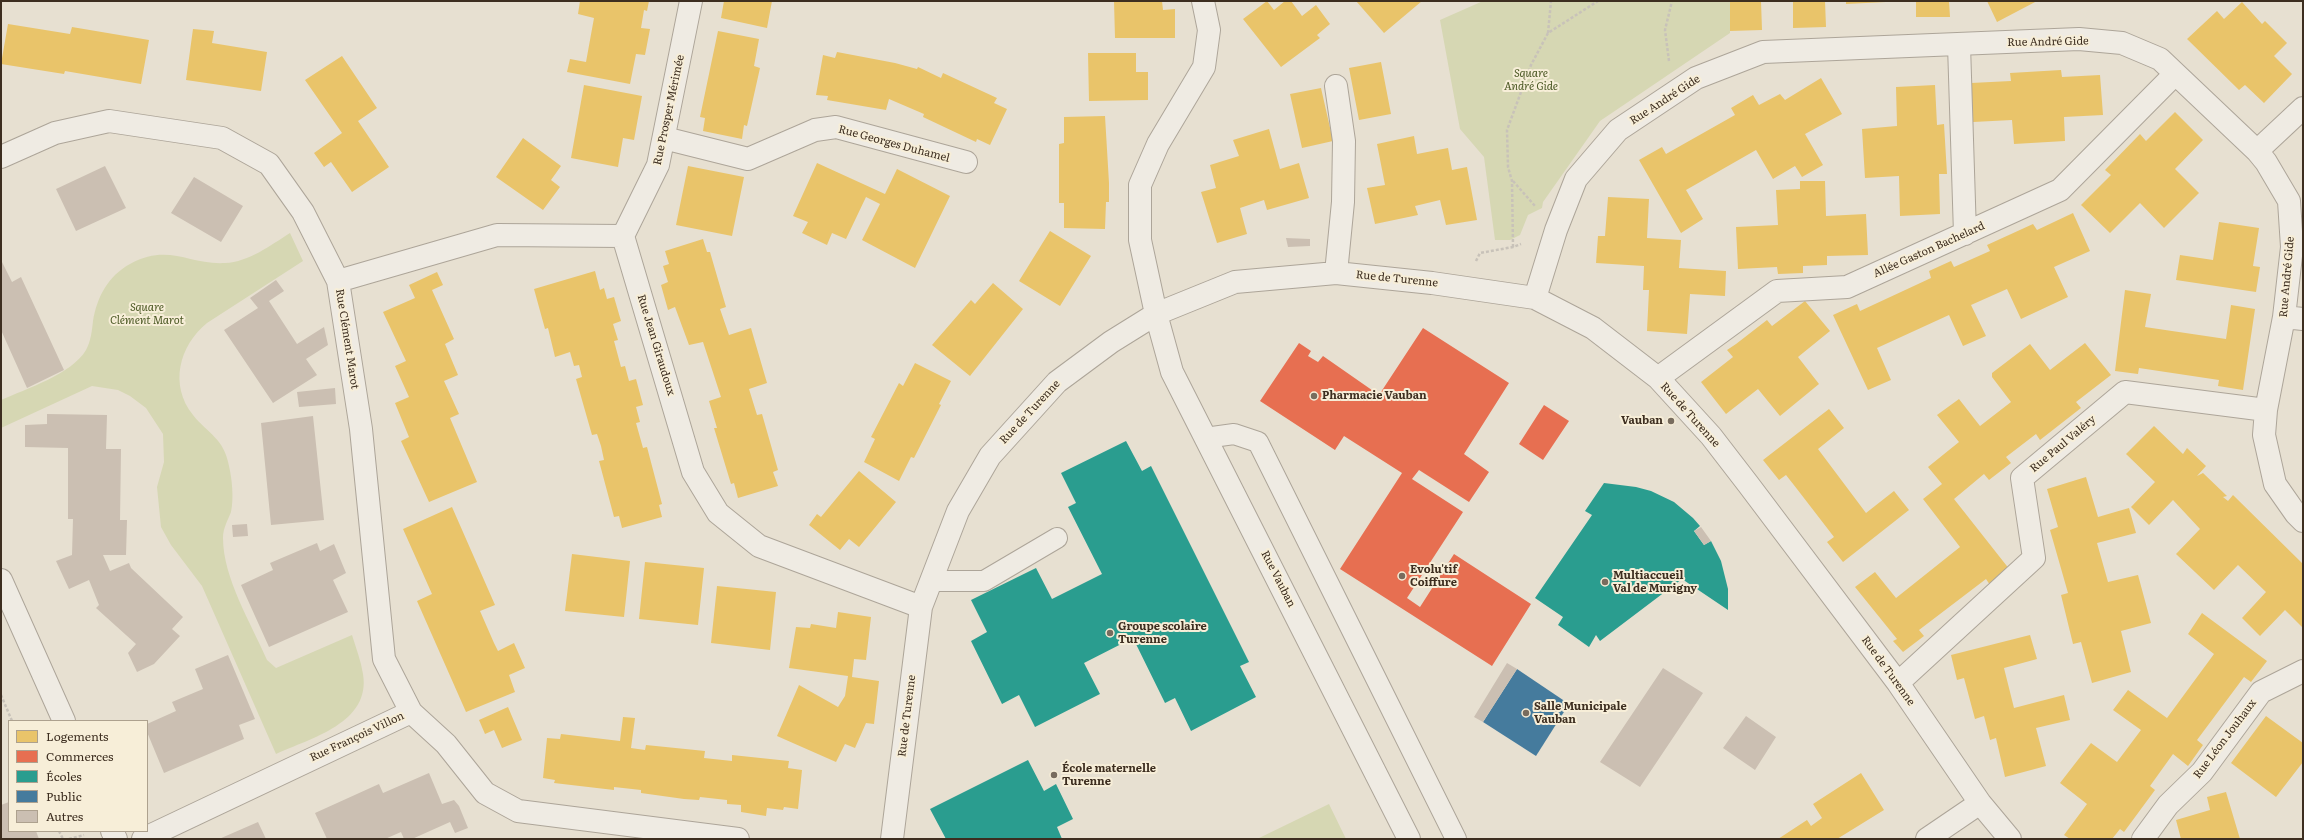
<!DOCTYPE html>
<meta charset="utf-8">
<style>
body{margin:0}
#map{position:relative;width:2304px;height:840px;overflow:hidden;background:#e7e0d1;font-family:Literata,serif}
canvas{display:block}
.frame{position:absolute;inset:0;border:2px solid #3d2e20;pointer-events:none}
.legend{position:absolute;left:8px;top:720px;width:140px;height:112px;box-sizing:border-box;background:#f7eed8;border:1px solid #ada18e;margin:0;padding:5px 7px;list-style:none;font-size:12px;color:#3d2e20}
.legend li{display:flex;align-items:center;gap:8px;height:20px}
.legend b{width:20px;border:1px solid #ada18e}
</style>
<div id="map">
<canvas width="2304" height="840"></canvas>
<div class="frame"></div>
<ul class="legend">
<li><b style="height:11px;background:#e9c46a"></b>Logements</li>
<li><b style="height:11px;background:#e76f51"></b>Commerces</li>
<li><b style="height:11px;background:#2a9d8f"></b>Écoles</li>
<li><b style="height:11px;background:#457b9d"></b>Public</li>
<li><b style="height:11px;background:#cbbfb2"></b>Autres</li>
</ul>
</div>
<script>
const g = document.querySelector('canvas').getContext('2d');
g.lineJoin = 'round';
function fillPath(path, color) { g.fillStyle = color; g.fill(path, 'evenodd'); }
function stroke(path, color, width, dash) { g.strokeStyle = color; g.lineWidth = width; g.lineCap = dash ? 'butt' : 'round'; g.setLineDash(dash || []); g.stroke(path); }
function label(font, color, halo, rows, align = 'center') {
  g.font = font + ' Literata,serif'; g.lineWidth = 4; g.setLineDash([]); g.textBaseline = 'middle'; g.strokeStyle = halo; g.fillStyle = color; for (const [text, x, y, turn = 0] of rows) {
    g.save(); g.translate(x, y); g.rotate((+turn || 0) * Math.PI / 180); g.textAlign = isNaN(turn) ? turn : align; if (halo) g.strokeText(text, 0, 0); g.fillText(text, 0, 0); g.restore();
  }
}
fillPath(new Path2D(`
 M 1483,1 L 1730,1 L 1730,33 L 1600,121 L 1543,202 L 1542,208 L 1528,215 L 1520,235 L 1510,240 L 1495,240 L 1484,157 L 1460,129 L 1440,20 Z
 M 290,233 L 303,261 L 207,323 C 179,346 169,385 193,415 C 208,434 224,438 229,466 C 232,479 234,498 231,512 C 228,520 223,528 223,538 C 223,578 251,623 267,660 L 276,668 L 352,635 C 356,648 361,661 363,674 C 371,723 311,738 276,754 L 202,586 L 171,545 L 161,527 L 157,487 L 164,462 L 163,434 L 146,408 L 130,396 L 118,390 L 92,386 L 1,428 L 1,400 C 26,389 72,374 86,350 C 91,341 92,330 93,321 C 97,297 108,276 130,264 C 169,243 188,265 225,263 C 249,262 271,245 290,233 Z
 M 1329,804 L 1346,839 L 1257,839 Z`), '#d6d7b3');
fillPath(new Path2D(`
 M 580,1 L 649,1 L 647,11 L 644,10 L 641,28 L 650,29 L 645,55 L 636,54 L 630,84 L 567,72 L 570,59 L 586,62 L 594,18 L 578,14 Z
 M 724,1 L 772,1 L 767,28 L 721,18 Z
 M 1114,1 L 1162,1 L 1163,10 L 1175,9 L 1175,38 L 1115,38 Z
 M 1267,1 L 1274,10 L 1285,1 L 1291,1 L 1302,16 L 1316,5 L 1330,24 L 1317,35 L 1320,38 L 1281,67 L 1243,19 Z
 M 1356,1 L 1422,1 L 1384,33 Z
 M 1730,1 L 1761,1 L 1762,30 L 1730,31 Z
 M 1793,1 L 1825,1 L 1826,27 L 1793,28 Z
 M 1846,1 L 1886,1 L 1886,2 L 1846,4 Z
 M 1916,1 L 1949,1 L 1950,17 L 1916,17 Z
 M 1987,1 L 2037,1 L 1997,22 Z
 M 2242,2 L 2262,24 L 2265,21 L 2287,43 L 2274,56 L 2292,74 L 2264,103 L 2245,85 L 2239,90 L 2187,39 L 2217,11 L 2224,19 Z
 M 8,24 L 70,34 L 72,27 L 149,40 L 141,84 L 65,71 L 64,74 L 1,64 Z
 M 193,29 L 214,31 L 212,43 L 267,52 L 261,91 L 186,80 Z
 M 718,31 L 759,39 L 754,66 L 760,68 L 747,126 L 744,125 L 742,139 L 703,131 L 705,118 L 700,117 Z
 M 837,52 L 895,63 L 917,69 L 918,67 L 941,78 L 943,73 L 997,98 L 994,103 L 1007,109 L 990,145 L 977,139 L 976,142 L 923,117 L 924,114 L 889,99 L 886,110 L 827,100 L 828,96 L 816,95 L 823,55 L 835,58 Z
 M 1088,53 L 1136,53 L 1136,72 L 1148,72 L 1148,100 L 1089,101 Z
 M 342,56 L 377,108 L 358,121 L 389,167 L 352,192 L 331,162 L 324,167 L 314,153 L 342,133 L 305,80 Z
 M 1381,62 L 1391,114 L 1359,120 L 1349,68 Z
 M 2061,70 L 2062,77 L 2100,75 L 2103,115 L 2064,117 L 2065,141 L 2014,144 L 2012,120 L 1973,122 L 1971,83 L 2011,81 L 2010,73 Z
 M 1821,78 L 1842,114 L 1805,134 L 1823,165 L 1802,177 L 1795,166 L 1773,179 L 1756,150 L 1686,190 L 1703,219 L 1681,233 L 1639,160 L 1662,147 L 1666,154 L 1735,115 L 1731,108 L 1753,95 L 1759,105 L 1780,94 L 1785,100 Z
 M 584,85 L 642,96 L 634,140 L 623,138 L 618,167 L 571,158 Z
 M 1935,85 L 1937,125 L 1944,124 L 1947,174 L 1939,174 L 1940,214 L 1900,216 L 1899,176 L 1865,178 L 1862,129 L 1897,126 L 1896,87 Z
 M 1321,88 L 1333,141 L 1302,148 L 1290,94 Z
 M 2175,112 L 2203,140 L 2175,169 L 2199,193 L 2164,228 L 2140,203 L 2110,233 L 2081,205 L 2111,175 L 2105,170 L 2140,134 L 2146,141 Z
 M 1105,116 L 1109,183 L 1109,202 L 1106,202 L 1105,229 L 1064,228 L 1064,203 L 1059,203 L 1059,144 L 1064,143 L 1064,117 Z
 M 1269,129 L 1280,169 L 1299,163 L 1309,198 L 1267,210 L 1264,200 L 1240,208 L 1247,234 L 1217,243 L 1201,192 L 1216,188 L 1210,165 L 1239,156 L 1233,140 Z
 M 1414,136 L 1417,154 L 1448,148 L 1452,170 L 1467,167 L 1477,220 L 1446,225 L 1440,200 L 1415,206 L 1418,215 L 1375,224 L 1367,188 L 1385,185 L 1377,144 Z
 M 523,138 L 561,166 L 551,180 L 560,187 L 543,210 L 496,177 Z
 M 817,163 L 885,194 L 897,169 L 950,196 L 915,268 L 862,240 L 880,204 L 866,197 L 846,239 L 832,233 L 827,245 L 802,233 L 808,222 L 793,216 Z
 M 688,166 L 744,177 L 732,236 L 676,225 Z
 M 1800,181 L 1825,181 L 1826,216 L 1866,214 L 1868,255 L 1827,256 L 1827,265 L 1803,266 L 1803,273 L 1778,274 L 1777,267 L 1738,269 L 1736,227 L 1778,225 L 1776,190 L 1800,189 Z
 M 1608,197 L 1649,199 L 1647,238 L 1681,240 L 1679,268 L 1726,271 L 1725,296 L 1690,294 L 1687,334 L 1647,331 L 1649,290 L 1643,290 L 1644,266 L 1596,263 L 1598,236 L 1605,236 Z
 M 2073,213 L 2090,251 L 2054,267 L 2068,297 L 2021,319 L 2007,289 L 1971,305 L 1986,336 L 1963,346 L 1949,315 L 1877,348 L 1891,380 L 1868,390 L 1833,315 L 1857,304 L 1860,311 L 1931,278 L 1929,271 L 1951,261 L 1954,267 L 1990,251 L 1987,245 L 2033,224 L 2037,230 Z
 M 2219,222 L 2259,228 L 2253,266 L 2260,267 L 2256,292 L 2176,280 L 2180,255 L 2213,260 Z
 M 1050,231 L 1091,256 L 1060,306 L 1019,281 Z
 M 703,239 L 707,252 L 710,252 L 726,307 L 720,309 L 729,335 L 751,328 L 767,383 L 749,389 L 757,415 L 762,414 L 778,470 L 773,472 L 778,486 L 738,498 L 734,483 L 731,484 L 714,428 L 717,428 L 709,401 L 721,397 L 703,342 L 689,345 L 675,307 L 668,310 L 661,285 L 668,282 L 663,266 L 669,264 L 665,251 Z
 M 595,271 L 600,290 L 604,288 L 607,299 L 614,297 L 621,321 L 613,324 L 618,340 L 614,341 L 621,367 L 625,366 L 629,381 L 636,379 L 643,405 L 636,407 L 640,422 L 636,423 L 643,448 L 647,447 L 662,504 L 659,505 L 662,517 L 622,528 L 619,516 L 614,517 L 599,461 L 604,460 L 601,446 L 597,434 L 592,435 L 576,379 L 582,377 L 579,365 L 574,366 L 570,352 L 555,357 L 548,328 L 545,329 L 534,289 Z
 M 437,272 L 443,285 L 432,290 L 454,339 L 445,344 L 458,375 L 444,381 L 459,414 L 450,418 L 477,482 L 429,502 L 401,441 L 409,437 L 395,403 L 409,397 L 395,366 L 406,361 L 383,312 L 415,298 L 409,285 Z
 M 993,283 L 1023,309 L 970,376 L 932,345 L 971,300 L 975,304 Z
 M 2125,290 L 2151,294 L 2145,327 L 2226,339 L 2231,305 L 2255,309 L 2243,390 L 2218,386 L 2219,380 L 2139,368 L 2138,374 L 2115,371 Z
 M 1805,301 L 1830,331 L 1798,357 L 1819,384 L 1780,416 L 1758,389 L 1726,414 L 1701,382 L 1733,357 L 1727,350 L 1736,344 L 1767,320 L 1772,326 Z
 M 2085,343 L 2111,375 L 2076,402 L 2081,408 L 2040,440 L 2036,434 L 2006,457 L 2011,463 L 1989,480 L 1984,474 L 1954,499 L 2010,570 L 1990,585 L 1986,579 L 1919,630 L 1924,636 L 1903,652 L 1893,641 L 1897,639 L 1855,587 L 1875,572 L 1896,598 L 1960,547 L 1923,499 L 1942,484 L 1928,467 L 1959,442 L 1937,415 L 1959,399 L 1980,426 L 2011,402 L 1992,377 L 1992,373 L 2030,344 L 2050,370 Z
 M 915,363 L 951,381 L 939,404 L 941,405 L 914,458 L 911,457 L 899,481 L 864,462 L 875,439 L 871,437 L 899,383 L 903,386 Z
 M 1829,409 L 1844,428 L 1818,449 L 1866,513 L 1894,491 L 1909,510 L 1843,562 L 1827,542 L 1834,537 L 1797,489 L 1786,475 L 1779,480 L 1763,460 Z
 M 2154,426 L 2183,454 L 2187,448 L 2206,466 L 2197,476 L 2203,473 L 2227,496 L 2223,497 L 2228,501 L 2233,495 L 2303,564 L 2303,628 L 2285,610 L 2260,636 L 2242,618 L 2266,592 L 2238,565 L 2214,590 L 2176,554 L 2200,529 L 2173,500 L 2149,525 L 2131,507 L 2155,482 L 2126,454 Z
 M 859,471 L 896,502 L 859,547 L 849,539 L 840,550 L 809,525 L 817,514 L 821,517 Z
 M 2086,477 L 2098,517 L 2129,508 L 2136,533 L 2097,543 L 2108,582 L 2138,575 L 2151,623 L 2121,631 L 2131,672 L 2092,683 L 2081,642 L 2073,644 L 2061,595 L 2068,593 L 2050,530 L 2058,527 L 2047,489 Z
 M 452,507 L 495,605 L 480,611 L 494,643 L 498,651 L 514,643 L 525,668 L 509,675 L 515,692 L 466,712 L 417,601 L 432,594 L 403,529 Z
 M 572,554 L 630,561 L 624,617 L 565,611 Z
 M 645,562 L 704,568 L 698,625 L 639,619 Z
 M 717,586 L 776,592 L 770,650 L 711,643 Z
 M 838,612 L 871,617 L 866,660 L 854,659 L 852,677 L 879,681 L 874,724 L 866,723 L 855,748 L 845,744 L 836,762 L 777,736 L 799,685 L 838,707 L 845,696 L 848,676 L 789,668 L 796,627 L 810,628 L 811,624 L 836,628 Z
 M 2202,613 L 2267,661 L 2251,682 L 2244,677 L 2197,740 L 2203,745 L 2188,766 L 2173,754 L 2150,786 L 2155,790 L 2124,832 L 2120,829 L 2112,839 L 2070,839 L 2064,835 L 2087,804 L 2060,783 L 2091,743 L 2117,762 L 2141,730 L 2113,710 L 2128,690 L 2167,718 L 2214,654 L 2188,634 Z
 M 2030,635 L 2037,659 L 2004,668 L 2014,708 L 2064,695 L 2070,720 L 2036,728 L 2046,766 L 2005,777 L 1996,738 L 1990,740 L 1984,716 L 1975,719 L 1964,678 L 1957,680 L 1951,655 Z
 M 508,707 L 522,740 L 502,748 L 494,730 L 485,734 L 479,720 Z
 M 2266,716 L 2303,743 L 2303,762 L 2276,797 L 2231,763 Z
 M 623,717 L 635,718 L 631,748 L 645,750 L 646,745 L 705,751 L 704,758 L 732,761 L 732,755 L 789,761 L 788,768 L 802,770 L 798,809 L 784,807 L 783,810 L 767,808 L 766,816 L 741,812 L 741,805 L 727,804 L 727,800 L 700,797 L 699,800 L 684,799 L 641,793 L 641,790 L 614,787 L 614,790 L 554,783 L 555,780 L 543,778 L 547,738 L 560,739 L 561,734 L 620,741 Z
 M 1861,773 L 1884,810 L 1837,839 L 1778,839 L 1807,820 L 1811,826 L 1822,818 L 1813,804 Z
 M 2226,792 L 2240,839 L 2181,839 L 2176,820 L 2210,810 L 2207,797 Z`), '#e9c46a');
fillPath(new Path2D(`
 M 1423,328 L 1509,383 L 1464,454 L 1489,472 L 1469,502 L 1419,470 L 1412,479 L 1463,512 L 1407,598 L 1420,607 L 1454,554 L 1531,604 L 1492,666 L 1340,569 L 1402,473 L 1344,436 L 1335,450 L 1260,401 L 1299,343 L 1311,351 L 1308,356 L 1318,362 L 1323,356 L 1379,395 Z
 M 1544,405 L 1569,421 L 1543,460 L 1519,444 Z`), '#e76f51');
fillPath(new Path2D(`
 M 1126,441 L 1142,471 L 1151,466 L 1249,662 L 1240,666 L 1256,697 L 1191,731 L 1175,698 L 1165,703 L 1133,638 L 1084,663 L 1100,694 L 1035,727 L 1019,695 L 1002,704 L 971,641 L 987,632 L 971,600 L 1036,568 L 1052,599 L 1102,574 L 1068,507 L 1076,503 L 1061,473 Z
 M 1604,483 L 1636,487 L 1651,491 L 1674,502 L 1693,518 L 1700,526 L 1694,531 L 1704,545 L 1711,541 L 1721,561 L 1728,589 L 1728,610 L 1682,579 L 1600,641 L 1596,635 L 1589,647 L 1558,625 L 1563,617 L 1535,598 L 1592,515 L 1585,511 Z
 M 1028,760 L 1044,791 L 1056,784 L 1073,819 L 1057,827 L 1062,839 L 946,839 L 930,809 Z`), '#2a9d8f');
fillPath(new Path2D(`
 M 1517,669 L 1569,704 L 1536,756 L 1483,722 Z`), '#457b9d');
fillPath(new Path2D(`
 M 105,166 L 126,208 L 76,231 L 56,189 Z
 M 194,177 L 243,206 L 221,242 L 171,213 Z
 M 1286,238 L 1310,239 L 1310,246 L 1288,247 Z
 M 1,260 L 12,282 L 21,277 L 64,370 L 27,388 L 1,330 Z
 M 276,280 L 284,291 L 269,301 L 297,344 L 324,327 L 328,345 L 306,359 L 317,375 L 273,403 L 224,330 L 258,308 L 250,298 Z
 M 335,388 L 336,404 L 299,407 L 297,392 Z
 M 47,414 L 107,415 L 106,449 L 121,449 L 120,520 L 127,520 L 126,555 L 103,555 L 110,571 L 129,563 L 131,568 L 183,617 L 172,629 L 180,636 L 154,664 L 137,672 L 128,653 L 136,644 L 96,608 L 99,605 L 89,580 L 69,589 L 56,561 L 72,555 L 73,519 L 68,519 L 68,448 L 25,447 L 25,425 L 47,424 Z
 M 313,416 L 324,520 L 271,525 L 261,423 Z
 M 247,524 L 248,536 L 233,537 L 232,525 Z
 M 1701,527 L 1711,541 L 1704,545 L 1694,531 Z
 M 317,543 L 320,551 L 334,544 L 346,573 L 333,580 L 348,612 L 269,647 L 241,585 L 273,570 L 270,563 Z
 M 228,655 L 255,719 L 239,725 L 244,739 L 164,773 L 147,732 L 147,724 L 176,711 L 172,702 L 203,689 L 195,669 Z
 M 1507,663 L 1517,669 L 1483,722 L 1474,717 Z
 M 1663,668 L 1703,693 L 1640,787 L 1600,762 Z
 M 1746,716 L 1776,737 L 1755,770 L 1723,748 Z
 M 429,773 L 442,804 L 454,800 L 459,806 L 468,828 L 455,833 L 450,822 L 412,839 L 404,839 L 401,832 L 385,839 L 327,839 L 315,813 L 379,784 L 383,793 Z
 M 9,802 L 9,831 L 36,831 L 39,839 L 1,839 L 1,805 Z
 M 258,822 L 266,839 L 219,839 Z`), '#cbbfb2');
const lane = new Path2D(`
 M 1205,438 L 1234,434 L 1258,442 L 1456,839
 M 931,581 L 984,581 L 1057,538`);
const street = new Path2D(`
 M 1203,1 L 1209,30 L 1204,67 L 1158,144 L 1140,185 L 1140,240 L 1156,314 L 1172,372 L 1409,839
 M 1959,45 L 1965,234
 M 1336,86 L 1344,141 L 1343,202 L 1336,273
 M 664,138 L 748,159 L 815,130 L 836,127 L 966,162
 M 2257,151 L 2303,108
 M 1,157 L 55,133 L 109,121 L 222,138 L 269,164 L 303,212 L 338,281 L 361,429 L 384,659 L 411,712
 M 623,236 L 658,165 L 691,1
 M 338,281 L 497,235 L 623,236 L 693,472 L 718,513 L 759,546 L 921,607
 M 1535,298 L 1556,230 L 1576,179 L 1618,130 L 1696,78 L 1763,52 L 2079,39 L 2122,43 L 2160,59 L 2257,151 L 2266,162 L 2289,201 L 2292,247 L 2284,317 L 2266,410 L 2264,435 L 2275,484 L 2296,514 L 2303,521
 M 2284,317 L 2303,319
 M 1658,378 L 1777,291 L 1847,287 L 2060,190 L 2175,74
 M 1,580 L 64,721
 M 1898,683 L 2034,558 L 2022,478 L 2125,392 L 2266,410
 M 112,831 L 116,839
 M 143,839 L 411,712 L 446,744 L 485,793 L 518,811 L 738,839
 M 892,839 L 921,607 L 958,511 L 990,456 L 1057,382 L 1111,342 L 1156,314 L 1235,282 L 1336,273 L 1432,283 L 1535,298 L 1593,328 L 1658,378 L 1711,436 L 1748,484 L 1898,683 L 1980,803 L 2010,839
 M 1927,839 L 1980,803
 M 2143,839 L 2168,805 L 2202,772 L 2261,692 L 2303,671`);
stroke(lane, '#ada599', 22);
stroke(street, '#ada599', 24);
stroke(new Path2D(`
 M 1548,33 L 1551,1
 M 1669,61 L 1665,30 L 1672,1
 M 1513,181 L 1535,206
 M 1513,247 L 1512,181 L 1508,167 L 1507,130 L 1531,65 L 1548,33 L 1598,1
 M 1476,261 L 1480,253 L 1513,247 L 1521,244
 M 1,695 L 12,721
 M 59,831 L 63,839
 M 69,839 L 84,835`), '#c8c2b9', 2.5, [3, 2]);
stroke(lane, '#efebe3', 20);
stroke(street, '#efebe3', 22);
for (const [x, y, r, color] of [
 [1314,396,4,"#786c5e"],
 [1671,421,4,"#786c5e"],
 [1402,576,4,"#786c5e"],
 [1605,582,4,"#786c5e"],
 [1110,633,4,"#786c5e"],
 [1526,713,4,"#786c5e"],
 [1054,775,4,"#786c5e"]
]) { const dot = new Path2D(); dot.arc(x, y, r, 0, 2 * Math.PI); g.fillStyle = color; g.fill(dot); stroke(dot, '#f7eed8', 1.5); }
label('11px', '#3d2e20', '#f7eed8', [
 ["Rue André Gide",2048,42,-1],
 ["Rue André Gide",1665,100,-33],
 ["Rue Prosper Mérimée",669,110,-78],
 ["Rue Georges Duhamel",894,144,15],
 ["Allée Gaston Bachelard",1929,250,-24],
 ["Rue André Gide",2287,277,-85],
 ["Rue de Turenne",1397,279,6],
 ["Rue Clément Marot",347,339,81],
 ["Rue Jean Giraudoux",656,345,73],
 ["Rue de Turenne",1030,412,-47],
 ["Rue de Turenne",1690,415,48],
 ["Rue Paul Valéry",2063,444,-40],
 ["Rue Vauban",1278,579,63],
 ["Rue de Turenne",1888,671,54],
 ["Rue de Turenne",907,716,-83],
 ["Rue François Villon",357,737,-25],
 ["Rue Léon Jouhaux",2225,739,-53]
]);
label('italic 11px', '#4d5a26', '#f7eed8', [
 ["Square",1531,74],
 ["André Gide",1531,87],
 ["Square",147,308],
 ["Clément Marot",147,321]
]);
label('bold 11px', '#3d2e20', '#f7eed8', [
 ["Pharmacie Vauban",1322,396],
 ["Vauban",1663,421,"right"],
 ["Evolu'tif",1410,570],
 ["Coiffure",1410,583],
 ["Multiaccueil",1613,576],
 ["Val de Murigny",1613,589],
 ["Groupe scolaire",1118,627],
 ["Turenne",1118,640],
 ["Salle Municipale",1534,707],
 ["Vauban",1534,720],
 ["École maternelle",1062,769],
 ["Turenne",1062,782]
], 'left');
</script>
